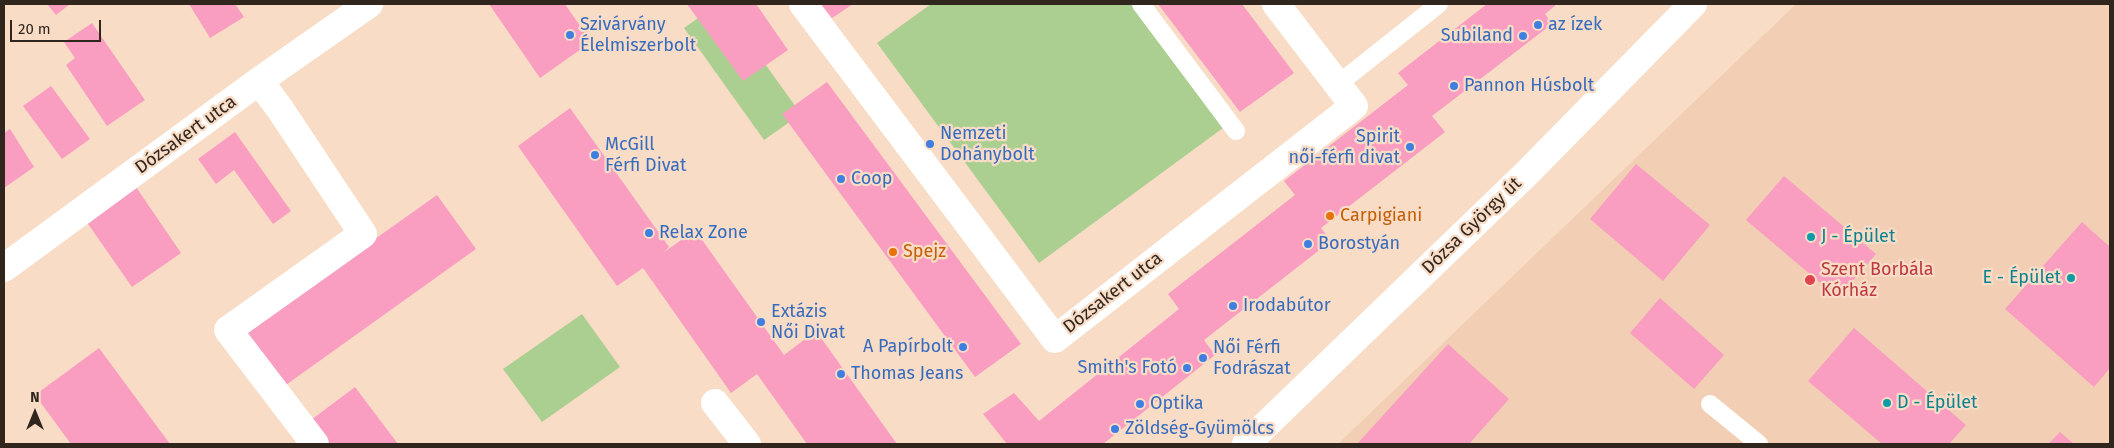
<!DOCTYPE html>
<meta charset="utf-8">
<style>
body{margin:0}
#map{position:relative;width:2114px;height:448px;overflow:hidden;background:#f9dcc6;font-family:"Fira Sans",sans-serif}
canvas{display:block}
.frame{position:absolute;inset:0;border:5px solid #31261e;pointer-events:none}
.north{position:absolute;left:10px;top:388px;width:50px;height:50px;-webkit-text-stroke:4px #f9dcc6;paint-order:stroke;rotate:0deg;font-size:14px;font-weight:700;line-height:20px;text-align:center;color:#31261e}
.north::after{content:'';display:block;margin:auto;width:18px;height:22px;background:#31261e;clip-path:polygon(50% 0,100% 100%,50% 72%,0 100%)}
.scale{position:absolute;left:10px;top:20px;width:91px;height:22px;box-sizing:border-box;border:2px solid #31261e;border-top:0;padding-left:6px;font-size:15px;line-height:18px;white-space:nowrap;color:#31261e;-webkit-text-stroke:4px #f9dcc6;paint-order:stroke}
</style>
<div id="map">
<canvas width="2114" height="448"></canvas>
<div class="frame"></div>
<div class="north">N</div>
<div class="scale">20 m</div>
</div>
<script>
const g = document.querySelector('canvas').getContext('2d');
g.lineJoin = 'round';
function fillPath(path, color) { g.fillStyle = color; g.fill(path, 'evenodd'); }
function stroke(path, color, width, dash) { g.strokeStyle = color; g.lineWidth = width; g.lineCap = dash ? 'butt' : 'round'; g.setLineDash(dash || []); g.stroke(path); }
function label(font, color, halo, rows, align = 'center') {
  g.font = font + ' "Fira Sans",sans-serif'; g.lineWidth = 4.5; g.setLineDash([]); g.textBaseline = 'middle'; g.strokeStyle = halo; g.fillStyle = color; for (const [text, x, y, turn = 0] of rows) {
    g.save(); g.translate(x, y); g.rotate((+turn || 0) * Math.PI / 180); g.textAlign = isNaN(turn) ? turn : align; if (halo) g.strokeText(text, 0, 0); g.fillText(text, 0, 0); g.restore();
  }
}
fillPath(new Path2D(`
 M 1796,4 L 2110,4 L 2110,444 L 1338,444 Z`), '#f2ceb4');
fillPath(new Path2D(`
 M 718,4 L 722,4 L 801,114 L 764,140 L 684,28 Z
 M 931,4 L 1132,4 L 1223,128 L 1039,263 L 877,43 Z
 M 582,314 L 620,367 L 542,422 L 503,369 Z`), '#abcf91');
fillPath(new Path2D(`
 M 47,4 L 70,4 L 56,15 Z
 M 189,4 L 235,4 L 244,17 L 210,38 Z
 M 489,4 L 565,4 L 591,42 L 540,78 Z
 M 687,4 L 756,4 L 788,50 L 743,81 Z
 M 821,4 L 853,4 L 832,18 Z
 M 1158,4 L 1242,4 L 1294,73 L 1240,112 Z
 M 1487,4 L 1557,4 L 1545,14 L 1552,24 L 1432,116 L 1445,132 L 1321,228 L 1331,241 L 1204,340 L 1215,355 L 1103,444 L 1007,444 L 983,414 L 1014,393 L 1039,421 L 1179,309 L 1168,294 L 1295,195 L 1284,181 L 1408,85 L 1398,73 Z
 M 92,23 L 145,100 L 107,126 L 66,65 L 75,58 L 64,42 Z
 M 827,82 L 1021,344 L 975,377 L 782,114 Z
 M 51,86 L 90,139 L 62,159 L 23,106 Z
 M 570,108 L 669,247 L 663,253 L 695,230 L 784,355 L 816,331 L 897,444 L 807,444 L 757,374 L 731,393 L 643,268 L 617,286 L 518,146 Z
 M 10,129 L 34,167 L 4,188 L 4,133 Z
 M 235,132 L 291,211 L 273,224 L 234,170 L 216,184 L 198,159 Z
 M 1636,164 L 1710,225 L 1663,281 L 1590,219 Z
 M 1784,176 L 1876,254 L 1838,298 L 1746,220 Z
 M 136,187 L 181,253 L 132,287 L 86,221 Z
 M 437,195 L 476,249 L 283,387 L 244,332 Z
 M 2082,222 L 2110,247 L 2110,368 L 2094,387 L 2005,309 Z
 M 1660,298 L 1724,355 L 1694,389 L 1630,333 Z
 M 1854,328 L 1966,425 L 1949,444 L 1882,444 L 1808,381 Z
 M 1448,344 L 1509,399 L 1469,444 L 1357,444 Z
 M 99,348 L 170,444 L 71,444 L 35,395 Z
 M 355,387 L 398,444 L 329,444 L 311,420 Z
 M 2060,432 L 2074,444 L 2048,444 Z`), '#f99dc1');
stroke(new Path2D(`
 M 1141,4 L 1236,131
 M 1337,85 L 1439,4
 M 1710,404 L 1759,444`), '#fff', 18);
stroke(new Path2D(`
 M 803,4 L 1055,339 L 1354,106 L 1276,4
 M 259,81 L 280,109 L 363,234 L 228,330 L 315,444
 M 4,268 L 259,81 L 369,4
 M 715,403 L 747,444`), '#fff', 28);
stroke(new Path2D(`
 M 1246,444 L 1527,173 L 1693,4`), '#fff', 28);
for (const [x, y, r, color] of [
 [1538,25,5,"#3f7fe0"],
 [570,35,5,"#3f7fe0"],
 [1523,36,5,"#3f7fe0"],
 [1454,86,5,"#3f7fe0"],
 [930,144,5,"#3f7fe0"],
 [1410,147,5,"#3f7fe0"],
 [595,155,5,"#3f7fe0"],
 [841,179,5,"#3f7fe0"],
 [1330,216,5,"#e8710a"],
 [649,233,5,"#3f7fe0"],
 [1811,237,5,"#0f9aa8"],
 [1308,244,5,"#3f7fe0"],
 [893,252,5,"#e8710a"],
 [2071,278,5,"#0f9aa8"],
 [1810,280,6,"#e0444e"],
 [1233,306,5,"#3f7fe0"],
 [761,322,5,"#3f7fe0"],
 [963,347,5,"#3f7fe0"],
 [1203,358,5,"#3f7fe0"],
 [1187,368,5,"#3f7fe0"],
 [841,374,5,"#3f7fe0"],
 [1887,403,5,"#0f9aa8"],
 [1140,404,5,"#3f7fe0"],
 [1115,429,5,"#3f7fe0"]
]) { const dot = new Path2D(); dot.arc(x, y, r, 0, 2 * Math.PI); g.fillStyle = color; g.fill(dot); stroke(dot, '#f9dcc6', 2); }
label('18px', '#366cbe', '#f9dcc6', [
 ["Szivárvány",580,25],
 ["Élelmiszerbolt",580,46],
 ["az ízek",1548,25],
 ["Subiland",1513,36,"right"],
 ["Pannon Húsbolt",1464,86],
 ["Nemzeti",940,134],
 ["Dohánybolt",940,155],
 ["Spirit",1400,137,"right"],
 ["női-férfi divat",1400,158,"right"],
 ["McGill",605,145],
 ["Férfi Divat",605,166],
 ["Coop",851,179],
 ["Relax Zone",659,233],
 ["Borostyán",1318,244],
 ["Irodabútor",1243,306],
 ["Extázis",771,312],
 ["Női Divat",771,333],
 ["A Papírbolt",953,347,"right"],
 ["Női Férfi",1213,348],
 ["Fodrászat",1213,369],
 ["Smith's Fotó",1177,368,"right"],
 ["Thomas Jeans",851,374],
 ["Optika",1150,404],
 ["Zöldség-Gyümölcs",1125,429]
], 'left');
label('18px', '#31261e', '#f9dcc6', [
 ["Dózsakert utca",186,135,-36],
 ["Dózsa György út",1472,226,-44],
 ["Dózsakert utca",1113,293,-38]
]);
label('18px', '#c56008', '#f9dcc6', [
 ["Carpigiani",1340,216],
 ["Spejz",903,252]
], 'left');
label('18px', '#0d838f', '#f9dcc6', [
 ["J - Épület",1821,237],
 ["E - Épület",2061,278,"right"],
 ["D - Épület",1897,403]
], 'left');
label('18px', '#be3a42', '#f9dcc6', [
 ["Szent Borbála",1821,270],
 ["Kórház",1821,291]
], 'left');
</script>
